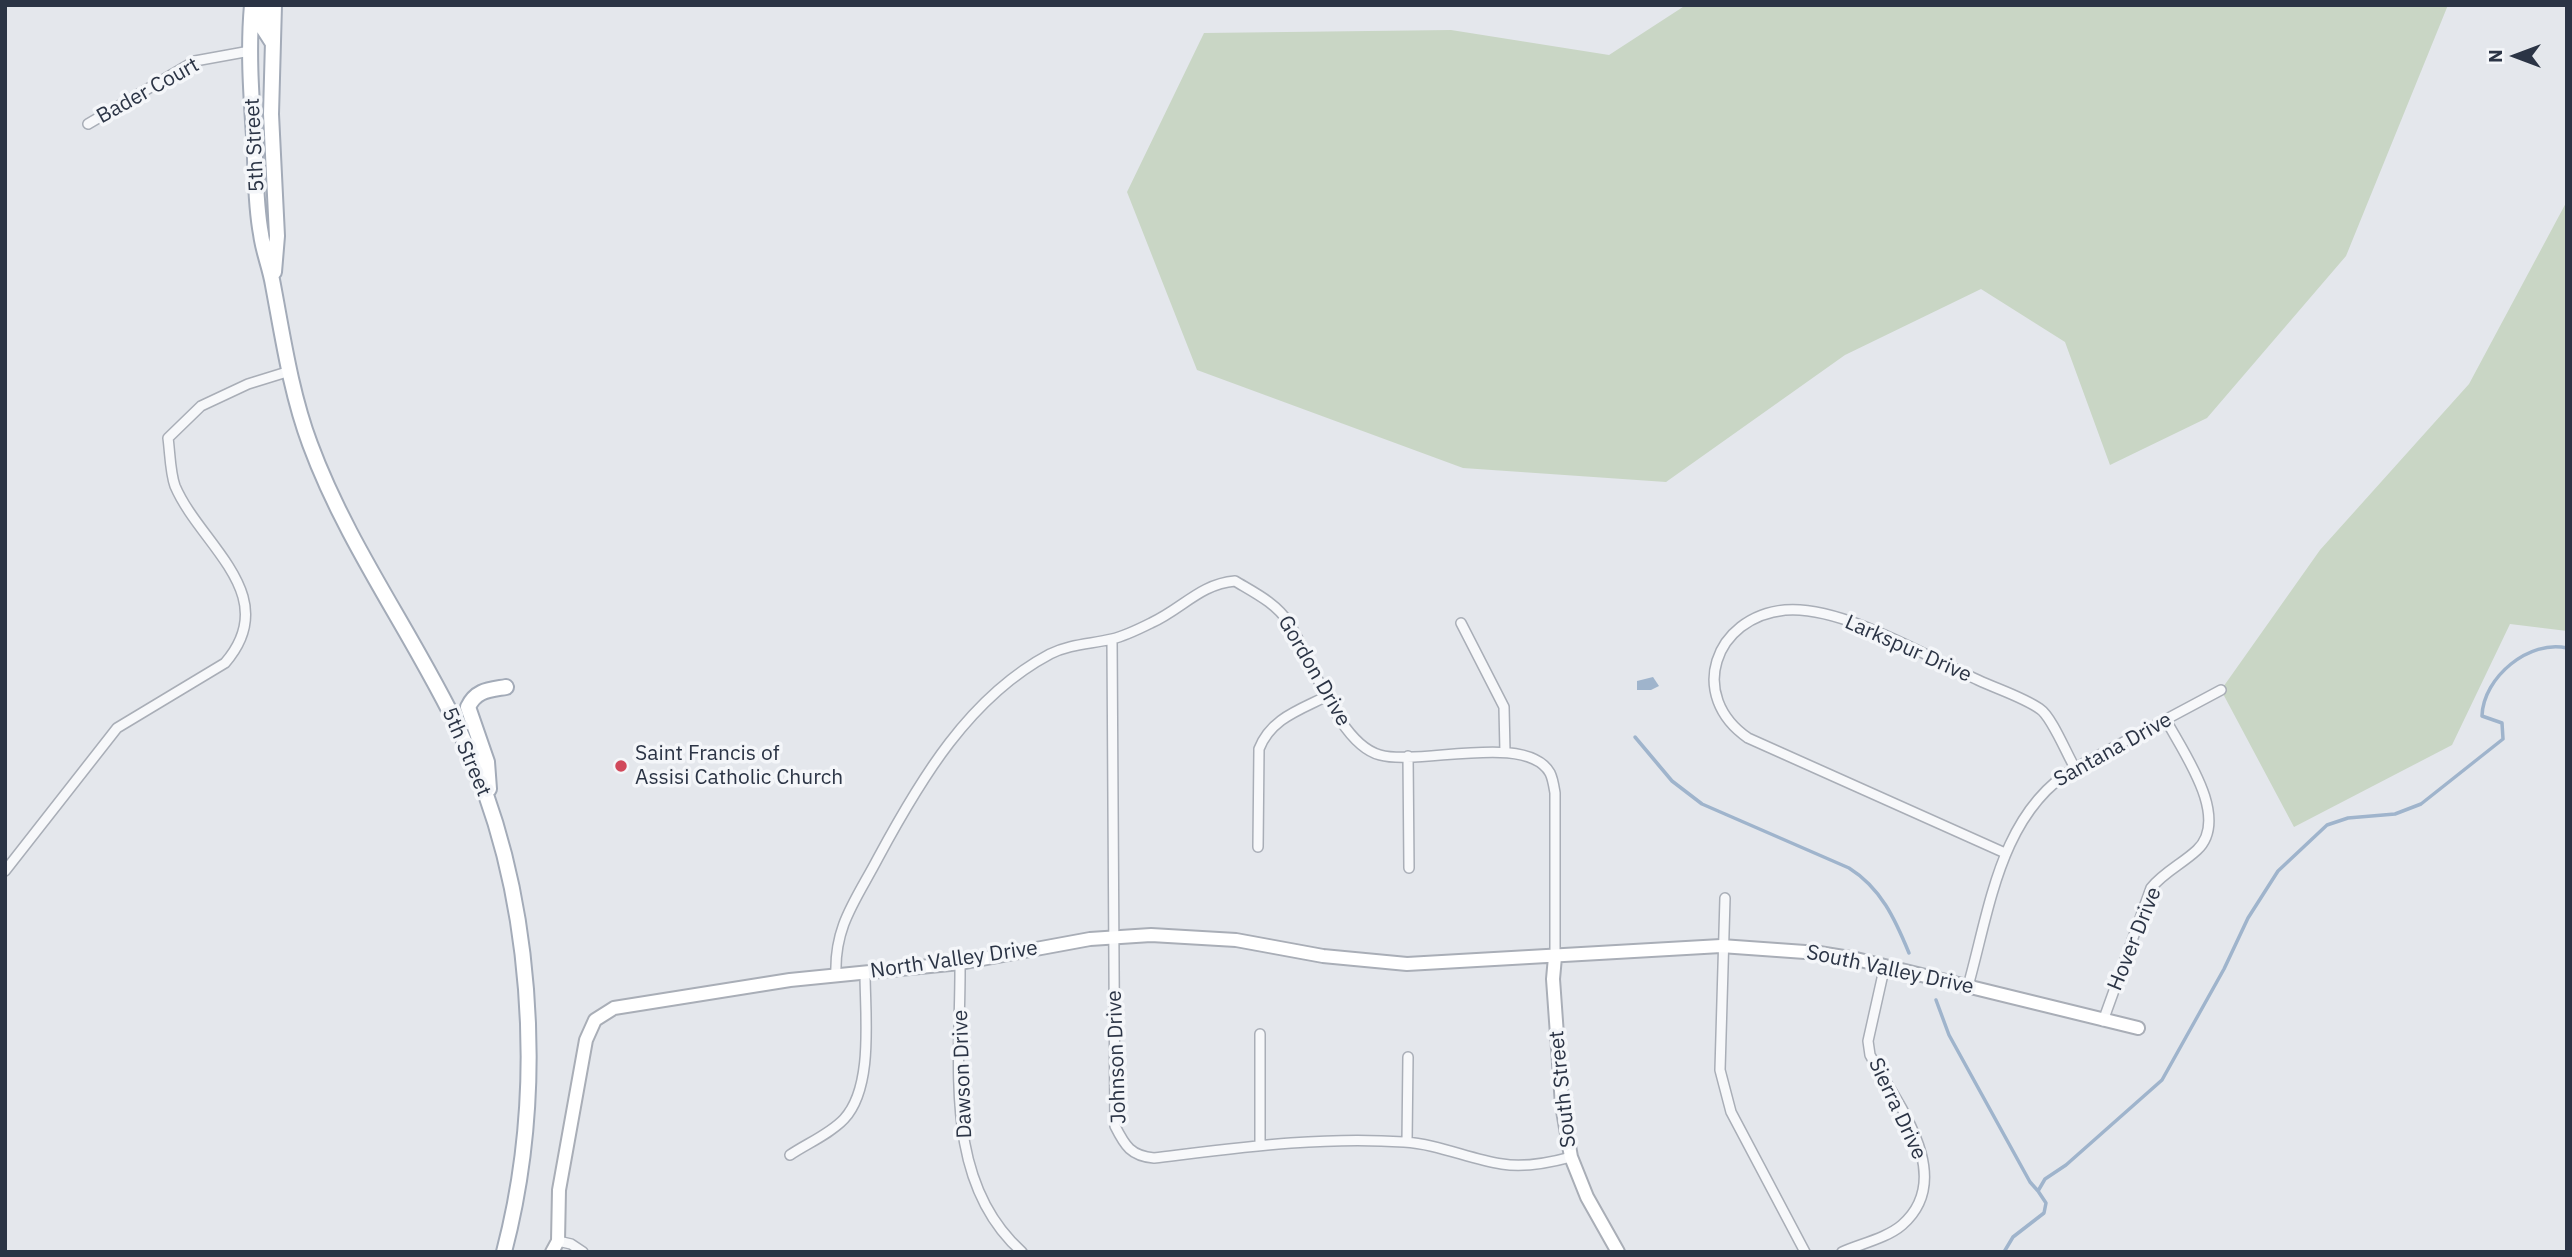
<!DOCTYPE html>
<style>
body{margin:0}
#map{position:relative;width:2572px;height:1257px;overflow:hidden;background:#e4e7ec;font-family:"IBM Plex Sans",sans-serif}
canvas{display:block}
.frame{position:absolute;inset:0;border:7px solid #2b3445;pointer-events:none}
.north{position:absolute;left:2481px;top:21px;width:70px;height:70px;-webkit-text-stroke:5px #f4f6f9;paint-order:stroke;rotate:270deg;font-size:19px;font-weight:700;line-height:28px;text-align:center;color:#2b3445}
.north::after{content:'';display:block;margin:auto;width:24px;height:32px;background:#2b3445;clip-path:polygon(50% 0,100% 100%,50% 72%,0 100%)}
</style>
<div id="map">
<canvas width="2572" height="1257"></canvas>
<div class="frame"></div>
<div class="north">N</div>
</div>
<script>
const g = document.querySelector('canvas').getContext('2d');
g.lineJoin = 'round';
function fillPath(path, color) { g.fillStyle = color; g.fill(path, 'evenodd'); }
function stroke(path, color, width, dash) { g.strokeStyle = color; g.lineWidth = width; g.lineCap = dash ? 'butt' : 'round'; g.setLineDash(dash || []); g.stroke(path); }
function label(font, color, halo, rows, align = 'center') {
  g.font = font + ' "IBM Plex Sans",sans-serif'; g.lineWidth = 7; g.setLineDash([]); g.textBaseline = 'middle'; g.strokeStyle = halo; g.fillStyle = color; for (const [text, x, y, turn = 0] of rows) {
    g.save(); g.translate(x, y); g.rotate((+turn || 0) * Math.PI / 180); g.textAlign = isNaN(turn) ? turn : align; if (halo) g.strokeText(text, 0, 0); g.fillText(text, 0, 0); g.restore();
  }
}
fillPath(new Path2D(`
 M 1686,5 L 2448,5 L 2346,256 L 2207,418 L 2110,465 L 2065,342 L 1981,289 L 1845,355 L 1666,482 L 1463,468 L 1197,370 L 1127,192 L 1204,33 L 1451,30 L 1609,55 Z
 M 2567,201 L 2567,631 L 2510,624 L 2452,745 L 2294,827 L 2221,690 L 2320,550 L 2469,384 Z`), '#c9d6c5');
fillPath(new Path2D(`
 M 1653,677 L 1659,686 L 1651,690 L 1637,690 L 1637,681 Z`), '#9fb4cc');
stroke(new Path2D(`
 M 1635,737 L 1672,781 L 1702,804 L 1849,868 C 1881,888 1895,919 1909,953
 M 1936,1000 L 1949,1035 L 2030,1182 L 2038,1191
 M 2004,1252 L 2013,1237 L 2044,1213 L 2046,1203 L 2038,1191 L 2045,1179 L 2066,1165 L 2162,1080 L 2224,969 L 2248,918 L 2278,871 L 2327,825 L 2348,818 L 2395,814 L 2421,804 L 2503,739 L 2502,723 L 2482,716 C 2483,677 2530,639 2567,648`), '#9fb4cc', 3.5);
const street = new Path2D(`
 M 88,124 L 195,61 L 250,51
 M 1461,623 L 1504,707 L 1505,752
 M 1112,639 L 1115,1126 C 1125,1146 1131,1156 1154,1158 C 1237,1148 1320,1136 1404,1142 C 1438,1144 1469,1159 1502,1164 C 1525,1168 1549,1163 1571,1157
 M 1408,756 L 1409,868
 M 1258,847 L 1259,749 C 1271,718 1300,710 1329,695
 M 2005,853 L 1748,738 C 1687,696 1714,617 1785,610 C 1841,605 1926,656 1978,680 C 1997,689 2023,697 2040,709 C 2052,717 2067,755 2075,768
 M 5,871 L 117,728 L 225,663 C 284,595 200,545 175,486 C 170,472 170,452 168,438 L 201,406 L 248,384 L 290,371
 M 1725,898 L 1720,1070 L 1731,1112 L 1805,1252
 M 960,963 C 961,1060 941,1180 1022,1252
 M 836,975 C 834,926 856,900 878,858 C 920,780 969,697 1050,654 C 1070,644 1091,644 1112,639 C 1125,636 1139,629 1151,623 C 1182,609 1200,584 1235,581 C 1255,593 1276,603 1289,623 C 1312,659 1338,744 1380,755 C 1419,766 1527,732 1550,773 C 1553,779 1554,787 1555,793 L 1555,957
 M 1968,986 C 1990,908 2000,813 2075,768 L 2221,690
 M 2103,1021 L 2151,888 C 2164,872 2182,864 2197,850 C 2231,818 2183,752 2166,720
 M 1260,1034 L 1260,1145
 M 1407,1142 L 1408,1057
 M 790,1155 C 806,1144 830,1134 844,1119 C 874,1087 865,1014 865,973
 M 558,1241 L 571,1244 L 583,1252
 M 1842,1252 C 1860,1244 1887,1238 1902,1225 C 1957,1177 1897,1103 1870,1055 L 1868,1041 L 1885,965`);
const secondary = new Path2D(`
 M 1555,957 L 1553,979 L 1562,1105 L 1571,1157 L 1587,1197 L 1618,1252
 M 552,1252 L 558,1241 L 559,1190 L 586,1040 L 595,1020 L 614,1008 L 790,980 L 960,963 L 1090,939 L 1151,935 L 1236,940 L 1323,956 L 1407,964 L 1721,946 L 1819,953 L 1856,959 L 2138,1028`);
const primary = new Path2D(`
 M 252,5 C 248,49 251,92 254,136 C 256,168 255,202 261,234 C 263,251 270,267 273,285 C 283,338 291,393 310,444 C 348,547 414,635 461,734 C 534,888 547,1088 504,1252
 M 262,5 L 263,28 L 272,42
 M 274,272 L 277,236 L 271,114 L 274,5
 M 489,789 L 487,762 L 468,707 C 476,690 489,690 506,687`);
stroke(street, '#a9aeb7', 12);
stroke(secondary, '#a9aeb7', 16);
stroke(primary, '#a3abb8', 18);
stroke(street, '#f7f8fa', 9);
stroke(secondary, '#fff', 12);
stroke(primary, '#fff', 14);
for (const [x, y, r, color] of [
 [621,766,7,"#d1495b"]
]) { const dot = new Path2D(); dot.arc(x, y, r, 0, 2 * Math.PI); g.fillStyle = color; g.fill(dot); stroke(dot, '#f4f6f9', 2.5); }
label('21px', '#2b3445', '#f4f6f9', [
 ["Bader Court",148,91,-29],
 ["5th Street",255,145,-93],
 ["Larkspur Drive",1908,649,24],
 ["Gordon Drive",1314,671,60],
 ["Santana Drive",2113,750,-29],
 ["5th Street",466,752,67],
 ["Hover Drive",2135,939,-68],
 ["North Valley Drive",954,960,-8],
 ["South Valley Drive",1890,970,12],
 ["Johnson Drive",1117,1057,-92],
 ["Dawson Drive",963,1074,-92],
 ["South Street",1563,1089,-96],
 ["Sierra Drive",1897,1109,65]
]);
label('21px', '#2b3445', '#f4f6f9', [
 ["Saint Francis of",635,754],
 ["Assisi Catholic Church",635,778]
], 'left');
</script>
